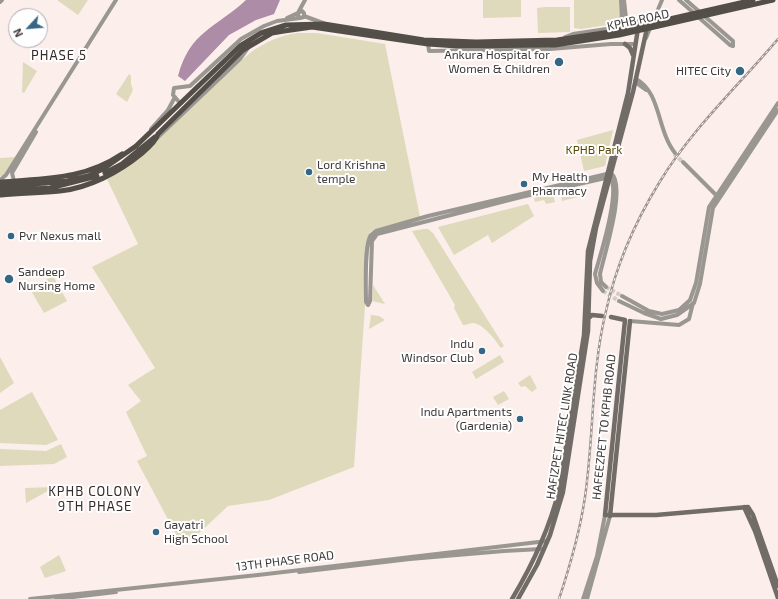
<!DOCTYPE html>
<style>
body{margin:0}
#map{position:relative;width:778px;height:599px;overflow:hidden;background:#fbeeeb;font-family:"Exo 2",sans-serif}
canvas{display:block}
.north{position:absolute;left:8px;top:8px;width:40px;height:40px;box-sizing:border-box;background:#fefefe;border:1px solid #b1afaf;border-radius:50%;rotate:244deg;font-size:11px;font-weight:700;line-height:16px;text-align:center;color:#3e3938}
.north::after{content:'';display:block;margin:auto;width:14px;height:18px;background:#356785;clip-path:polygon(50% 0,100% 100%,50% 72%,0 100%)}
</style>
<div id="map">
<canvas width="778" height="599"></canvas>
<div class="north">N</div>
</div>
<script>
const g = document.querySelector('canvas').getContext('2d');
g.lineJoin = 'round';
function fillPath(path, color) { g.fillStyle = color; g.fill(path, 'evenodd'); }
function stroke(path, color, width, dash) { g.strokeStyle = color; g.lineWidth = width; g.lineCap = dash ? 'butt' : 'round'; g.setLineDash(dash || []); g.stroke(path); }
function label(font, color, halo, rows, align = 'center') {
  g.font = font + ' "Exo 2",sans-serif'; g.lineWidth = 4; g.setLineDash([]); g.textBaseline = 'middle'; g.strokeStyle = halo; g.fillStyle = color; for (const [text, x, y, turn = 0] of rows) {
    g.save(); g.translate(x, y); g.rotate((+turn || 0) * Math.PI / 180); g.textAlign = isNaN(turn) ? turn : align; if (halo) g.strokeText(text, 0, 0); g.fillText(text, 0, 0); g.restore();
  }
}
fillPath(new Path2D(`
 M 57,0 L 88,0 L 78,15 Z
 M 483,0 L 521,0 L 521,17 L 483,18 Z
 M 574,0 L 619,0 L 620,23 L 581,29 L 574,28 Z
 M 545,7 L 570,7 L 570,32 L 538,33 L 537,8 Z
 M 297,33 L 317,33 L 385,44 L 420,217 L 370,232 L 354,467 L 269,500 L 228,506 L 196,536 L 180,542 L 137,461 L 147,456 L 126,412 L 141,401 L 128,385 L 155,368 L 92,267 L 138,244 L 106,177 L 250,53 C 265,42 279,36 297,33 Z
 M 23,62 L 37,71 L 24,93 L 22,92 Z
 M 129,74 L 131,76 L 131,84 L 133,90 L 127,102 L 116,94 Z
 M 613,130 L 605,166 L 584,171 L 577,140 Z
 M 15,157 L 4,176 L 0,176 L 0,158 Z
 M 581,191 L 582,196 L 562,201 L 561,195 Z
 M 553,194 L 555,202 L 546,204 L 544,200 L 535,202 L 534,198 Z
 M 528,204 L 534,216 L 492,243 L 488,235 L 454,255 L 438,227 Z
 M 424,229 L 428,229 L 433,233 L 504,346 L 501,348 C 495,340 484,324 473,323 C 470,323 467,325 463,325 L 454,308 L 455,305 L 412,231 Z
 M 53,276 L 67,301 L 44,313 L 30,289 Z
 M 373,285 L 385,304 L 372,301 Z
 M 371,315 L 379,316 L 385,320 L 369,329 Z
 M 500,355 L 504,362 L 476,379 L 472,372 Z
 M 0,357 L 14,383 L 0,393 Z
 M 530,375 L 537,388 L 532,392 L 525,386 L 521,387 L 518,383 Z
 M 504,391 L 509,399 L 498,405 L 493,397 Z
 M 32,392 L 58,440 L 46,445 L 0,443 L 0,410 Z
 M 61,444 L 67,457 L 54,464 L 0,466 L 0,449 L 46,451 Z
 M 55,487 L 26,503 L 25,488 Z
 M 59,555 L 66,571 L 45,578 L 40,567 Z`), '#dfdabb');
fillPath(new Path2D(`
 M 246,0 L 280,0 L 274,14 L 256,20 L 229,35 L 185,81 L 178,76 C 190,31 216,28 246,0 Z`), '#ac8ca7');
stroke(new Path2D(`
 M 674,154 L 683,162
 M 606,287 L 622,296
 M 603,291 L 619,301`), '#d5cac7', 4, [4, 2]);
stroke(new Path2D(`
 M 624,0 L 626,18 L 633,24 L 634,30
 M 679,0 L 730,45 L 733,46 L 733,41 L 686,0
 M 0,2 L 2,0
 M 304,16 L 323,23
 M 287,18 L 302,11 L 304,13 L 304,17 L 300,18 L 297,14 L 299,11 L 305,0
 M 565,37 L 573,34 L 620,27 L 622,24 L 621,0
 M 646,38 L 662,0
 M 428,44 L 429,51 L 550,49 L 611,44 L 635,44
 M 636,79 C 661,92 657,131 675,153
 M 635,82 L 646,90
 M 180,103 L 173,95 L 174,88 L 190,86 L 241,39 L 264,26 L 277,21 L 300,18
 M 151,129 L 168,110 L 175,97
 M 157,138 L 240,59 L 250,45
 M 683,162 L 717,196
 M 0,180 L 6,175 L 116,0
 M 14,181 L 12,173 L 36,132
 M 375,237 L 371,235 L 376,231 L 428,216 L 611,173 C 627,186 604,255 600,274 L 601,282 L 606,287
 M 622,296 L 649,311 L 662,314 L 679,310 L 690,300 L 696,283 L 709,207 L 778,103
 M 619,301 L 644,313 L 661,319 L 677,315 L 694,303 L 700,284 L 713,208 L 778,110
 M 368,305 L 370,301 L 372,241 L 377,234 L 521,197 L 610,177 C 621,191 600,256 595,274 L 597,283 L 603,291
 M 368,305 L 366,302 C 366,288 364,244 371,235
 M 630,321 L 679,325 L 689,319 L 693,303
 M 299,572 L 410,559 L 504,551 L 541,549
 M 30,599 L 258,575 L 547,541
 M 56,599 L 116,592
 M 583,599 L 597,556 L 605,515
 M 587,599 L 610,516`), '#9a9793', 4);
stroke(new Path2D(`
 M 625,44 L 630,48 L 633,55
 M 611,317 L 625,320 L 605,515 L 656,515 L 748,507 L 753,515 L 778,586
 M 588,319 L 592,315 L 602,316
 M 744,507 L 755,531 L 778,598
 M 610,516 L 630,321
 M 512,599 C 533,564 549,530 559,490 L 584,335 L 588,251 L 628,93 L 637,35 L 639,21 L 644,20 L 647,28 L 633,92 L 596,228 L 590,261 L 588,331 L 563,492 L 550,535 L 537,565 L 518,599`), '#716c67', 4.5);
stroke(new Path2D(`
 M 105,173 L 122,164 L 155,137
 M 1,182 C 46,178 83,180 122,154
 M 0,187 L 67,181 L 88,176 L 103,169 L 136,146 L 240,46 L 261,33 L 286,25 L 324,24 L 424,40 L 476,42 L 557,40 L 617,31 L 753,0
 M 0,191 L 50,188 L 97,176
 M 1,195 C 21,193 40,193 60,191 C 89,188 119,172 141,154 C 147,149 156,142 158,134 L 243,50 L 272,33 L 284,31 L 312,27 L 428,44 L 457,46 L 555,45 L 619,35 L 773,0`), '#544e48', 5);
const rail = new Path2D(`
 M 559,599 C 570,566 580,531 585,497 C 594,435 591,372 606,311 C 616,266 635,222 659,183 C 691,130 738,86 778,39`);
stroke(rail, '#9d9492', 2.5);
stroke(rail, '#fefefe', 1, [3]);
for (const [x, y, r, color] of [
 [559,62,5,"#356785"],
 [740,71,5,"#356785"],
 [309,172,4,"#356785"],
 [524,184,4,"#356785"],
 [11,236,4,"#356785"],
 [9,279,5,"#356785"],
 [482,351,4,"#356785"],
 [520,419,4,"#356785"],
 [156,532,4,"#356785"]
]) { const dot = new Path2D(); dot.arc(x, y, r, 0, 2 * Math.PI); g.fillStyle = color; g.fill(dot); stroke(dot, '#fefefe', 1.5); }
label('12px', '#3e3938', '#fefefe', [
 ["KPHB ROAD",638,20,-12],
 ["HAFIZPET HITEC LINK ROAD",562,426,-81],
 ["HAFEEZPET TO KPHB ROAD",604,427,-84],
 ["13TH PHASE ROAD",285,561,-7]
]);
label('12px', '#3e3938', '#fefefe', [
 ["Ankura Hospital for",550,55,"right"],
 ["Women & Children",550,69,"right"],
 ["HITEC City",731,71,"right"],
 ["Lord Krishna",317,165],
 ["temple",317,179],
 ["My Health",532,177],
 ["Pharmacy",532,191],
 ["Pvr Nexus mall",19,236],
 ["Sandeep",18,272],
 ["Nursing Home",18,286],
 ["Indu",474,344,"right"],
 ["Windsor Club",474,358,"right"],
 ["Indu Apartments",512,412,"right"],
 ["(Gardenia)",512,426,"right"],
 ["Gayatri",164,525],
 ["High School",164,539]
], 'left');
label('12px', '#584c04', '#fefefe', [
 ["KPHB Park",594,150]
]);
g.letterSpacing = '1px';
label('13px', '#352b29', '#fefefe', [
 ["PHASE 5",59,56],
 ["KPHB COLONY",95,492],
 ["9TH PHASE",95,507]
]);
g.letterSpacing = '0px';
</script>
